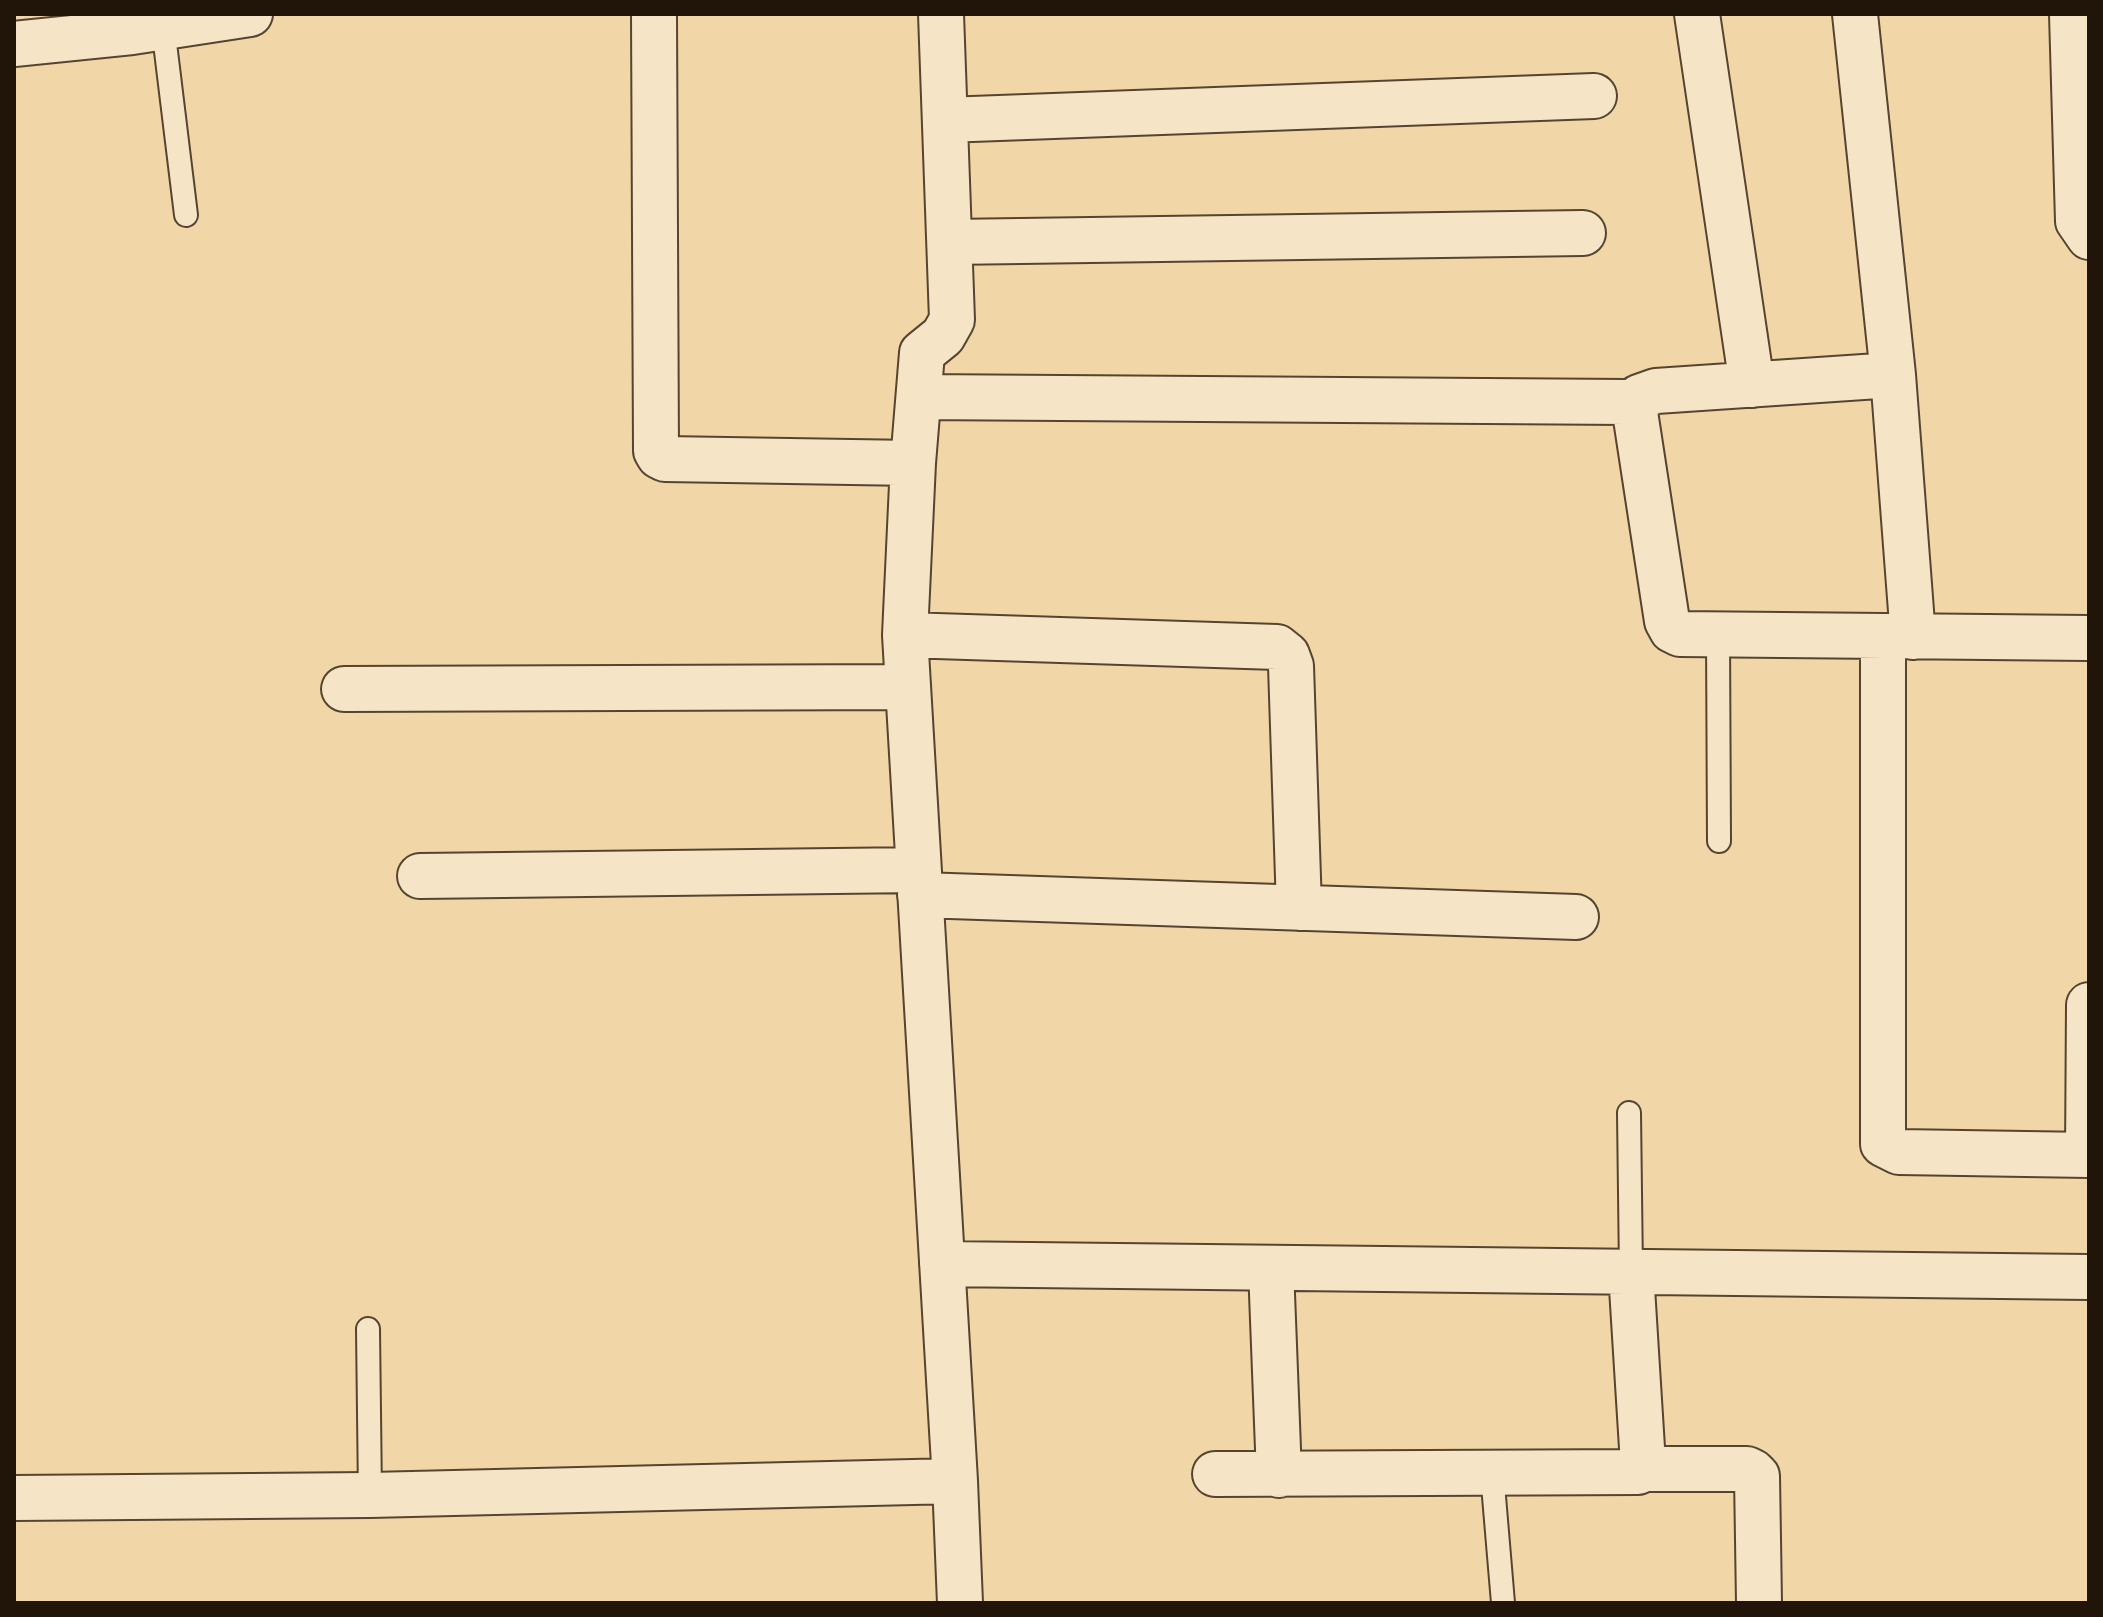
<!DOCTYPE html>
<style>
body{margin:0}
#map{position:relative;width:2103px;height:1617px;overflow:hidden;background:#f1d6a7;font-family:"EB Garamond",serif}
canvas{display:block}
.frame{position:absolute;inset:0;border:16px solid #211509;pointer-events:none}
</style>
<div id="map">
<canvas width="2103" height="1617"></canvas>
<div class="frame"></div>
</div>
<script>
const g = document.querySelector('canvas').getContext('2d');
g.lineJoin = 'round';
function stroke(path, color, width, dash) { g.strokeStyle = color; g.lineWidth = width; g.lineCap = dash ? 'butt' : 'round'; g.setLineDash(dash || []); g.stroke(path); }
const lane = new Path2D(`
 M 163,27 L 186,215
 M 1718,635 L 1719,841
 M 1629,1113 L 1631,1272
 M 368,1329 L 370,1495
 M 1492,1473 L 1503,1603`);
const street = new Path2D(`
 M 654,14 L 656,451 L 659,456 L 665,459 L 913,463
 M 941,14 L 952,320 L 943,336 L 922,353 L 913,463 L 905,635 L 955,1481 L 960,1603
 M 1697,14 L 1752,385
 M 1855,14 L 1893,375 L 1913,637
 M 2072,14 L 2078,221 L 2089,237
 M 14,44 L 132,32 L 250,14
 M 945,120 L 1594,96
 M 950,242 L 1583,233
 M 920,397 L 1626,402 L 1632,404 L 1635,412 L 1667,621 L 1672,630 L 1680,634 L 2089,638
 M 1632,404 L 1639,397 L 1656,391 L 1893,375
 M 905,635 L 1277,647 L 1287,655 L 1291,666 L 1299,908
 M 1883,637 L 1883,1144 L 1899,1152 L 2089,1155
 M 344,689 L 907,687
 M 420,876 L 918,870
 M 920,895 L 1576,917
 M 2088,1155 L 2089,1005
 M 942,1264 L 2089,1277
 M 1271,1268 L 1279,1475
 M 1642,1469 L 1747,1469 L 1753,1472 L 1757,1476 L 1759,1603
 M 1215,1474 L 1638,1472 L 1642,1469 L 1643,1464 L 1631,1272
 M 14,1498 L 370,1495 L 955,1481`);
stroke(lane, '#554530', 26);
stroke(street, '#554530', 48);
stroke(lane, '#f6e4c6', 22);
stroke(street, '#f6e4c6', 44);
</script>
